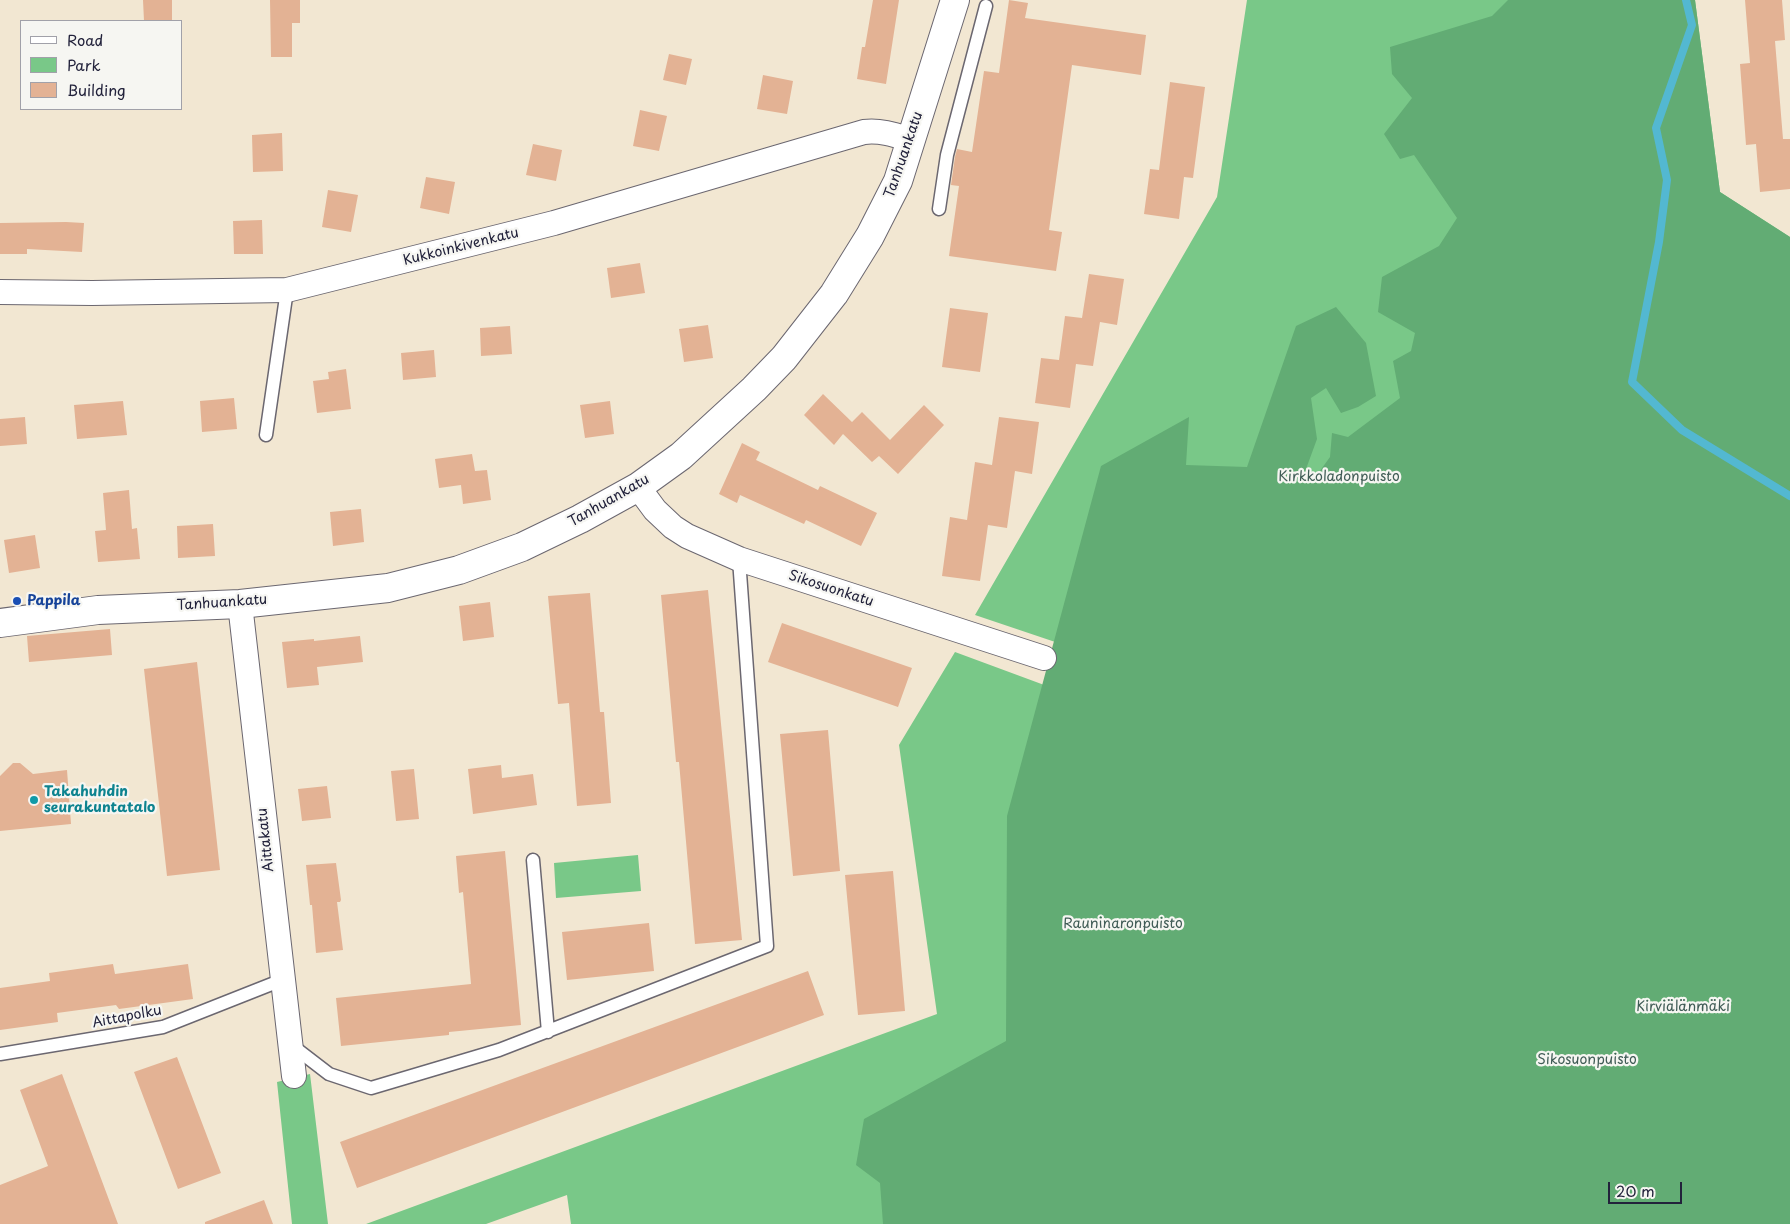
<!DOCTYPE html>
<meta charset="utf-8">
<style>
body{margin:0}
#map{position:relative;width:1790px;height:1224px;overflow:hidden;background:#f2e7d2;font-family:"Playpen Sans",sans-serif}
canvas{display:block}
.legend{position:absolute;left:20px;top:20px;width:162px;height:90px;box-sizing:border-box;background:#f6f6f2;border:1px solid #a1a1a9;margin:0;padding:6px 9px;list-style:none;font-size:15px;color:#22223b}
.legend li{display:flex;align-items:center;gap:10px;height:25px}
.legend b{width:25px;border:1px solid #a1a1a9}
.scale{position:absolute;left:1608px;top:1182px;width:74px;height:22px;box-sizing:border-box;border:2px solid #22223b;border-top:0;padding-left:6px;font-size:15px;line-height:18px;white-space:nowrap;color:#22223b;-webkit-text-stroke:4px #f6f6f2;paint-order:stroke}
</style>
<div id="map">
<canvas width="1790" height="1224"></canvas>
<ul class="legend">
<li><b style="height:6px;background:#fff"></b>Road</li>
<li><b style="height:14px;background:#79c888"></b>Park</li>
<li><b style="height:14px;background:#e3b294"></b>Building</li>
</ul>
<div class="scale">20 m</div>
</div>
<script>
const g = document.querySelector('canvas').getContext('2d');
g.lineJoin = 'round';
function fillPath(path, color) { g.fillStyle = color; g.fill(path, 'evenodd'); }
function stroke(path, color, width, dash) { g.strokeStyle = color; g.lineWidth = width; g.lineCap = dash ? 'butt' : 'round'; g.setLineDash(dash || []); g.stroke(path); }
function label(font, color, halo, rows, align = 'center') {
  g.font = font + ' "Playpen Sans",sans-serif'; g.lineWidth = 4.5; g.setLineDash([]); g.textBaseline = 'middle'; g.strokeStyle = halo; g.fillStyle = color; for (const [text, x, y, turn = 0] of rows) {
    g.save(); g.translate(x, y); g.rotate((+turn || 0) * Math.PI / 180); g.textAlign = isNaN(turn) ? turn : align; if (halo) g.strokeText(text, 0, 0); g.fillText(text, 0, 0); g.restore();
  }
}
fillPath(new Path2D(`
 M 1247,0 L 1695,0 L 1720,192 L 1790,237 L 1272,715 L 975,615 L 1217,197 Z
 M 955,652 L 1255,763 L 1151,1224 L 571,1224 L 567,1195 L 486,1224 L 366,1224 L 937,1014 L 899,745 Z
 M 638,855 L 641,891 L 556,898 L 554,863 Z
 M 310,1074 L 328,1224 L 292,1224 L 277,1082 Z`), '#79c888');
fillPath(new Path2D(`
 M 1508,0 L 1695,0 L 1720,192 L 1790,237 L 1790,1224 L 883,1224 L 880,1183 L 856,1165 L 864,1119 L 1006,1041 L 1007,816 L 1101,466 L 1189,417 L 1186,465 L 1247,467 L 1296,326 L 1336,307 L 1366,343 L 1376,396 L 1358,407 L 1341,413 L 1326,388 L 1311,398 L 1317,439 L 1306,469 L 1317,475 L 1330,457 L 1332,433 L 1348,437 L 1400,398 L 1393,361 L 1411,351 L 1415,333 L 1378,312 L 1382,277 L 1439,246 L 1457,218 L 1414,155 L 1400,159 L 1384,134 L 1412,98 L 1392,74 L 1390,47 L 1492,16 Z`), '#62ac74');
stroke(new Path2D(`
 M 1686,0 L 1692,25 L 1656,128 L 1667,180 L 1659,242 L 1632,382 L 1682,430 L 1790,496`), '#53b8d1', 8);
fillPath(new Path2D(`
 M 143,0 L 172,0 L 172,20 L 144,21 Z
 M 270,0 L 300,0 L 300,23 L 292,23 L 292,57 L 271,57 Z
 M 873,0 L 899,0 L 886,84 L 857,79 L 862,47 L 865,47 Z
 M 1009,0 L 1028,3 L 1025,18 L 1146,35 L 1141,75 L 1072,65 L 1049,230 L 1062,232 L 1056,271 L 949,256 L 959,186 L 951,185 L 955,157 L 957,149 L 972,152 L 984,71 L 999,73 Z
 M 1745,0 L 1782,0 L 1785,40 L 1775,41 L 1783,139 L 1790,139 L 1790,189 L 1760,192 L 1756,144 L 1746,145 L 1740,64 L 1750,63 Z
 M 669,54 L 692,59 L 686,85 L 663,80 Z
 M 763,75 L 793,81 L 787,114 L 757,109 Z
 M 1170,82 L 1205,87 L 1193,178 L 1184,177 L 1179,219 L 1144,214 L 1150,169 L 1159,170 Z
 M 640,110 L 667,116 L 659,151 L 633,146 Z
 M 282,133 L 283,171 L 253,172 L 252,135 Z
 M 533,144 L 562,150 L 556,181 L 526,175 Z
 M 426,177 L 455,182 L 449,214 L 420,208 Z
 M 328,190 L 358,195 L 351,232 L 322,227 Z
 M 262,220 L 263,254 L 234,254 L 233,221 Z
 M 66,222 L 84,223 L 82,252 L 27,249 L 27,254 L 0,254 L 0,223 Z
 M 640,263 L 645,293 L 611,298 L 607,268 Z
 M 1089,274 L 1124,279 L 1117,325 L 1100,322 L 1093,366 L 1076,364 L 1070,408 L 1035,403 L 1041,358 L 1059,360 L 1065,316 L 1082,318 Z
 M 950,308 L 988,313 L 980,372 L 942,367 Z
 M 708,325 L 713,358 L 684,362 L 679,329 Z
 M 510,326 L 512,354 L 481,356 L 480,328 Z
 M 434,350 L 436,377 L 403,380 L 401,353 Z
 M 346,369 L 351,409 L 317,413 L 313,381 L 329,379 L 328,372 Z
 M 823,394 L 852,422 L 862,412 L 890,440 L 924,405 L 944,425 L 898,474 L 879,456 L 872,462 L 843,434 L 834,445 L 804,415 Z
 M 234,398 L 237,429 L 202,432 L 200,401 Z
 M 123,401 L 127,435 L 77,439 L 74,405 Z
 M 610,401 L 614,434 L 585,438 L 580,405 Z
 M 25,417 L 27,444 L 0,446 L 0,419 Z
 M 999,417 L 1039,422 L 1032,474 L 1015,471 L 1007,528 L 988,525 L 980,581 L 942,576 L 950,517 L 967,520 L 975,462 L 992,465 Z
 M 742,443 L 760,452 L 756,460 L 818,490 L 820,486 L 877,513 L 861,546 L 806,520 L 804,524 L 740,495 L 737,503 L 719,494 Z
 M 472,454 L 475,471 L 487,470 L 491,500 L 463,504 L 461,485 L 439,488 L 435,459 Z
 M 129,490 L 132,529 L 137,528 L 140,559 L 98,562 L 95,531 L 106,530 L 103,493 Z
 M 361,509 L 364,542 L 333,546 L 330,512 Z
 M 213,524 L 215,556 L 178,558 L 177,526 Z
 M 35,535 L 40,568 L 9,573 L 4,540 Z
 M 708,590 L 742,940 L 695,944 L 679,762 L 676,762 L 661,595 Z
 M 590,593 L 600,712 L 604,712 L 611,803 L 577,806 L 569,703 L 558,704 L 548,596 Z
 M 490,602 L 494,637 L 463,641 L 459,606 Z
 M 782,623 L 912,668 L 898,707 L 768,662 Z
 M 110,629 L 112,655 L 29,662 L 27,636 Z
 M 360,636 L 363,662 L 317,667 L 319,685 L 287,688 L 282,642 L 314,639 L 314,641 Z
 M 197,662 L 220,870 L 167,876 L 144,669 Z
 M 828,730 L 840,871 L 793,876 L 780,734 Z
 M 13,763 L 20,763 L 33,774 L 67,770 L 71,824 L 0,831 L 0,776 Z
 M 501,765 L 502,778 L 533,774 L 537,805 L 473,814 L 468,769 Z
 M 414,769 L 419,819 L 396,821 L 391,771 Z
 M 327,786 L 331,818 L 302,821 L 298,789 Z
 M 505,851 L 521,1025 L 449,1032 L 449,1035 L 341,1046 L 336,998 L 471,984 L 463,892 L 459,893 L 456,856 Z
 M 336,863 L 341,900 L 340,902 L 337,902 L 343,950 L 316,953 L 312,905 L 310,905 L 306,865 Z
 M 893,871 L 905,1011 L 858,1015 L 845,875 Z
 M 649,923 L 654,971 L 567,980 L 562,932 Z
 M 113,964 L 115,974 L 188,964 L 193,999 L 119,1009 L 116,1005 L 57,1013 L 58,1022 L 0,1030 L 0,988 L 50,981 L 49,973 Z
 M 808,971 L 824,1015 L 357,1188 L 340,1142 Z
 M 177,1057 L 221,1173 L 178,1189 L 134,1072 Z
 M 62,1074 L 118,1224 L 0,1224 L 0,1185 L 48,1166 L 20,1090 Z
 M 264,1200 L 273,1224 L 205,1224 L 205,1222 Z`), '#e3b294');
const service = new Path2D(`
 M 939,209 L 947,155 L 986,6
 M 266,435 L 287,290
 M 533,860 L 548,1032
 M 290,1044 L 329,1074 L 371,1088 L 499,1050 L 767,946 L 739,559
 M 0,1054 L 163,1027 L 282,980`);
const minor = new Path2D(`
 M 0,292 L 92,293 L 287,290 L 554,223 L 864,132 C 881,130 895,135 911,140
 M 638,487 L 655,510 L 673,527 L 687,536 L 739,559 L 1044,658
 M 240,604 L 294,1076`);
const tertiary = new Path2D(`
 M 0,623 L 98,610 L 240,604 L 388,588 L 459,570 L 522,547 L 580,519 L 638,487 L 681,456 L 754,389 L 784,358 L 834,294 L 870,236 L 898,181 L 955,0`);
stroke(service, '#6b6770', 15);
stroke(minor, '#6b6770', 26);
stroke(tertiary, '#6b6770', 30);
stroke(service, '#fff', 12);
stroke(minor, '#fff', 24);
stroke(tertiary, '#fff', 28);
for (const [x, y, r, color] of [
 [17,601,5,"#1a4fb4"],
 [34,800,5,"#0f9aa8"]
]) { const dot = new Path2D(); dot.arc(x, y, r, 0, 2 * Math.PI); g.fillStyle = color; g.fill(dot); stroke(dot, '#f6f6f2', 2); }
label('14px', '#22223b', '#f6f6f2', [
 ["Tanhuankatu",904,155,-71],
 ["Kukkoinkivenkatu",461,247,-14],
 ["Tanhuankatu",609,501,-30],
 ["Sikosuonkatu",831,589,18],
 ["Tanhuankatu",222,603,-4],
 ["Aittakatu",266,840,-96],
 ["Aittapolku",127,1017,-11]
]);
label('14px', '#405c56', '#f6f6f2', [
 ["Kirkkoladonpuisto",1339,477],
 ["Rauninaronpuisto",1123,924],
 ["Kirviälänmäki",1683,1007],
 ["Sikosuonpuisto",1587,1060]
]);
label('bold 14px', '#164399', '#f6f6f2', [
 ["Pappila",27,601]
], 'left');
label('bold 14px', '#0d838f', '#f6f6f2', [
 ["Takahuhdin",44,792],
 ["seurakuntatalo",44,808]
], 'left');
</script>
